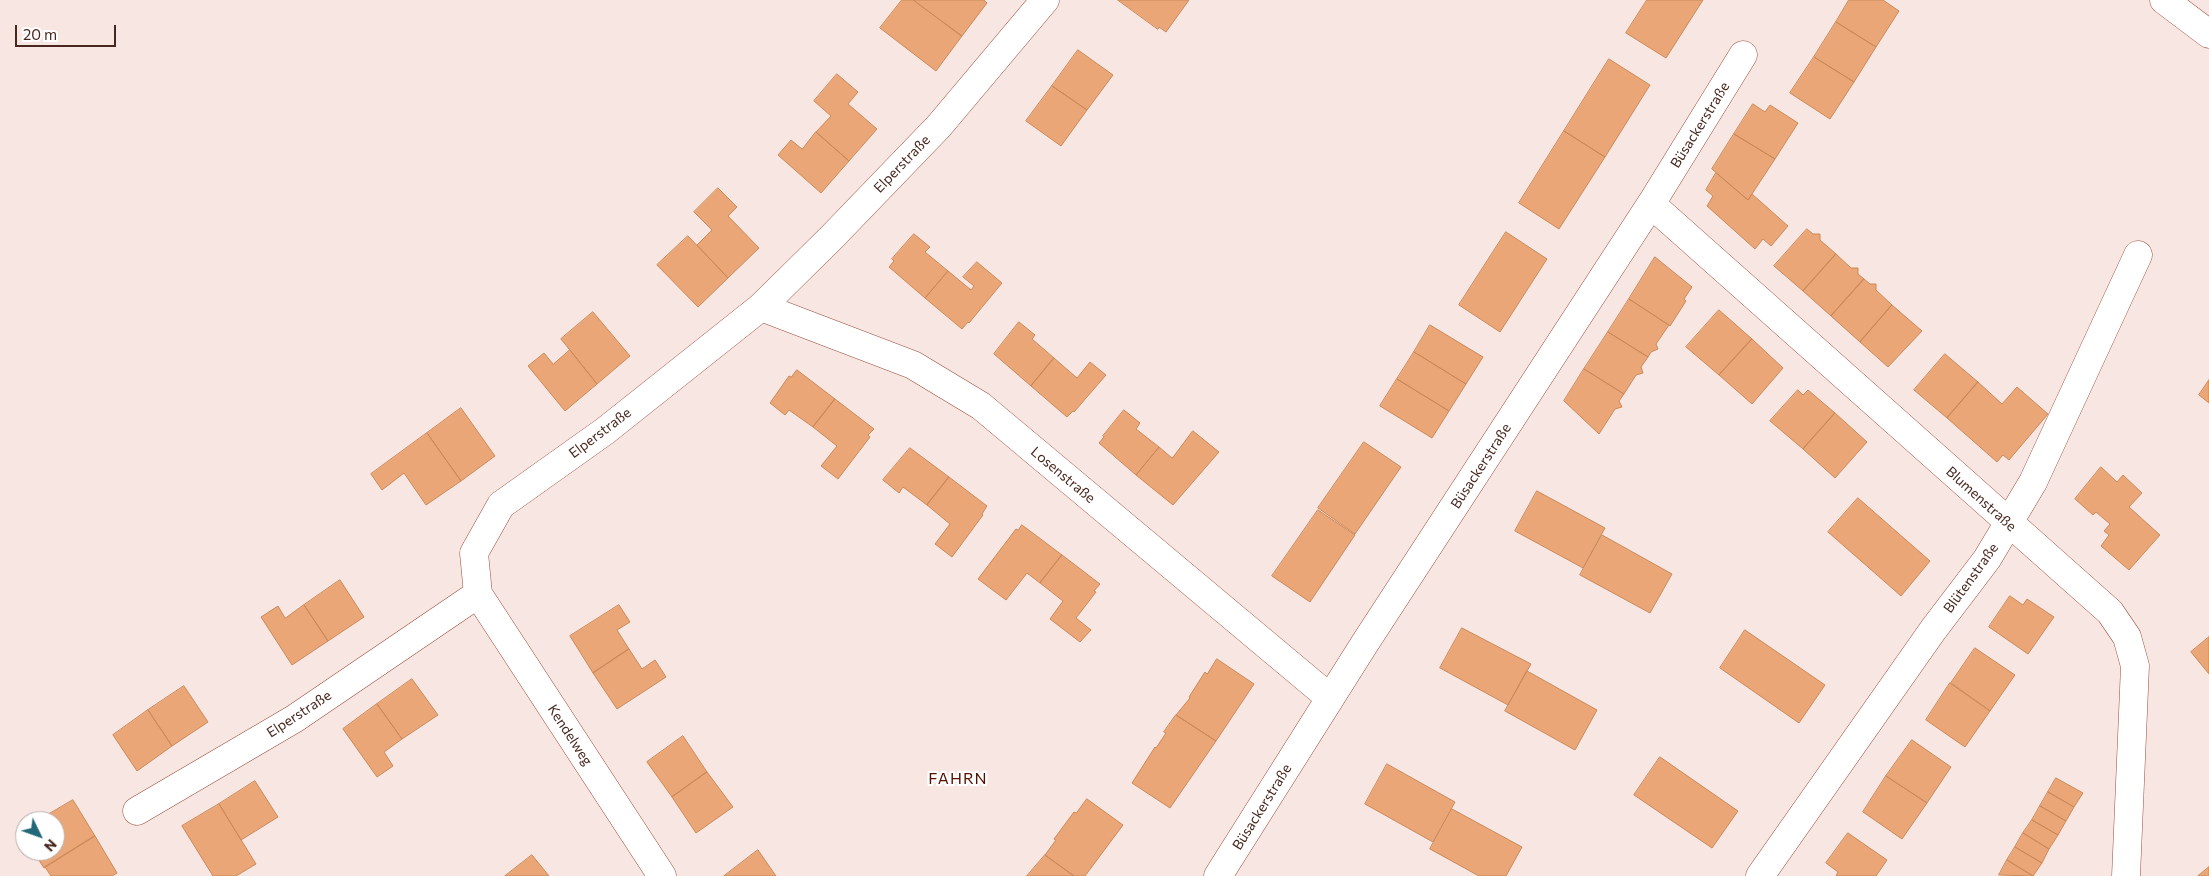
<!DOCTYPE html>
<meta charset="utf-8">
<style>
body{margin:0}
#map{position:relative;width:2209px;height:876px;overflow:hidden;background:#f8e6e2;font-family:Commissioner,sans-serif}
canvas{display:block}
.north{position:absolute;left:15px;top:811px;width:50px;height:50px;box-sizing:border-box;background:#fff;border:1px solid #b5a9a5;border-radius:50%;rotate:132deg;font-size:14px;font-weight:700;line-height:20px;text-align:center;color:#47271e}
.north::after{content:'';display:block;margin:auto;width:18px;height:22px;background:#226878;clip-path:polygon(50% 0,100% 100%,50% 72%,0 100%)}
.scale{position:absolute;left:15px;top:25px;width:101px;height:22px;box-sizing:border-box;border:2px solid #47271e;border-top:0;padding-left:6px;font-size:15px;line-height:18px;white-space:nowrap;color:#47271e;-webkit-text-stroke:4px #fff;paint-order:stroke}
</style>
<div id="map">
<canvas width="2209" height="876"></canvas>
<div class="north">N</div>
<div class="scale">20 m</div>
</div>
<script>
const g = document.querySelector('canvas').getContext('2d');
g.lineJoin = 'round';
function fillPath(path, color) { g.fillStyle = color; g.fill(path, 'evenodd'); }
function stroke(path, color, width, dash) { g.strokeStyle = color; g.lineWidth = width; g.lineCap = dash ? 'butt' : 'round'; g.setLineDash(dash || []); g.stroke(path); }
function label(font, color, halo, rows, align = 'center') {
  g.font = font + ' Commissioner,sans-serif'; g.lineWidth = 4.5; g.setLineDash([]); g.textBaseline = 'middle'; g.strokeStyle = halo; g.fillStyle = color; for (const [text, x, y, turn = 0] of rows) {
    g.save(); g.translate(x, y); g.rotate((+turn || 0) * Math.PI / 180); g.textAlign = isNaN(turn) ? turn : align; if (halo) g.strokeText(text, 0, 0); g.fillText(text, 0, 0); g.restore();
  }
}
const building = new Path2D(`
 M 902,0 L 913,0 L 962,36 L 936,71 L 880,28 Z
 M 914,0 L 984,0 L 987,3 L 962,36 Z
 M 1118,0 L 1189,0 L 1166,32 L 1159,27 L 1158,29 Z
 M 1647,0 L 1703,0 L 1666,58 L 1626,33 Z
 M 1849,0 L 1883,0 L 1899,11 L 1876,47 L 1836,22 Z
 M 1836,22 L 1876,47 L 1854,82 L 1814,57 Z
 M 1078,50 L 1113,75 L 1087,110 L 1052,86 Z
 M 1814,57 L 1854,82 L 1830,119 L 1790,93 Z
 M 1609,59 L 1650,85 L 1605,157 L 1564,131 Z
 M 837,74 L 858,92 L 848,104 L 877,129 L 849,161 L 816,132 L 831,116 L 814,101 Z
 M 1052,86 L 1087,110 L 1061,146 L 1026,121 Z
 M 1753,104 L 1765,112 L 1770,105 L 1798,123 L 1775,159 L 1734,134 Z
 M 1564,131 L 1605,157 L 1559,229 L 1519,203 Z
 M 816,132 L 849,161 L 821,193 L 778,155 L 791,140 L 802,149 Z
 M 1734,134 L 1775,159 L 1748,200 L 1712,169 Z
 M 1716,173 L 1748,200 L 1752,194 L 1788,226 L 1771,246 L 1763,239 L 1755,249 L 1707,206 L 1713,196 L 1706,190 Z
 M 718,188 L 737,207 L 728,216 L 759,248 L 728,278 L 697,245 L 712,230 L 694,212 Z
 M 1807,229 L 1813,234 L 1820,234 L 1820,240 L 1836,254 L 1803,291 L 1774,266 Z
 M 1506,232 L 1547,259 L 1500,332 L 1459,305 Z
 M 914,234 L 930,247 L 925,252 L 948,271 L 925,298 L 889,267 L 894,261 L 892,259 Z
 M 688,236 L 728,278 L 698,307 L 657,265 Z
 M 1836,254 L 1851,268 L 1858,268 L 1858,274 L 1864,279 L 1831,316 L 1803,291 Z
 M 1655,257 L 1692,287 L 1684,299 L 1686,301 L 1670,326 L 1629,299 Z
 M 977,262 L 1002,283 L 969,323 L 968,322 L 962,329 L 925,298 L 948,271 L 971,290 L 974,286 L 963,277 Z
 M 1864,279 L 1870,284 L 1876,284 L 1876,290 L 1892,305 L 1860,342 L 1831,316 Z
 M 1629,299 L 1669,325 L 1656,344 L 1658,349 L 1651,352 L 1648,357 L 1608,332 Z
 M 1892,305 L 1922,331 L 1888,367 L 1860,342 Z
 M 1719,310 L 1752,339 L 1719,375 L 1686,347 Z
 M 593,312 L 630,356 L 597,384 L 561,339 Z
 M 1019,322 L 1035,335 L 1032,339 L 1054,358 L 1031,386 L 994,354 Z
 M 1430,325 L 1483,357 L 1466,384 L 1414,352 Z
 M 1608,332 L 1648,357 L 1641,367 L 1643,373 L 1636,375 L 1624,394 L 1584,369 Z
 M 1752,339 L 1783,368 L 1752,404 L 1719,375 Z
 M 570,350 L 597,384 L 565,411 L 528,366 L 544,353 L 553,364 Z
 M 1414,352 L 1466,384 L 1449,411 L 1397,379 Z
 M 1945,354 L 1978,382 L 1947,418 L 1914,390 Z
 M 1054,358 L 1077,378 L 1090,362 L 1106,375 L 1074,412 L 1073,411 L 1067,417 L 1031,386 Z
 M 1584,369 L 1624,394 L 1619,401 L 1622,407 L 1615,409 L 1599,434 L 1564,401 Z
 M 797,370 L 835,399 L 813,427 L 789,410 L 785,415 L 770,403 L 789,376 L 791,377 Z
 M 1397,379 L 1449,411 L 1432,438 L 1380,406 Z
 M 2209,380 L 2209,403 L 2199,395 Z
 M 1978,382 L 2002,404 L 2017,387 L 2048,414 L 2009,460 L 2003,455 L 1997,462 L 1947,418 Z
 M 1798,390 L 1803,395 L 1808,390 L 1835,413 L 1803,449 L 1770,421 Z
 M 835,399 L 874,429 L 868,435 L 870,437 L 838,479 L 821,466 L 837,446 L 813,427 Z
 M 461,408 L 495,456 L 461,481 L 427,433 Z
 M 1124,410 L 1140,423 L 1136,429 L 1159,447 L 1136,475 L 1099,443 L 1104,437 L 1103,436 Z
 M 1835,413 L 1867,442 L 1835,478 L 1803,449 Z
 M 1193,431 L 1219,452 L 1173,505 L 1136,475 L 1159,447 L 1172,458 Z
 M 427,433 L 461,481 L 426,505 L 404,473 L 382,490 L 371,474 Z
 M 1364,442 L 1401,467 L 1355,534 L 1318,508 Z
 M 910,448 L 949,477 L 927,505 L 903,487 L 899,493 L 883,480 Z
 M 2101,467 L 2117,482 L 2123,475 L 2142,493 L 2129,507 L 2160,535 L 2129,570 L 2101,546 L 2109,535 L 2104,531 L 2110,524 L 2096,512 L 2093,515 L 2075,499 Z
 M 949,477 L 987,506 L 982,514 L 983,515 L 952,557 L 935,544 L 950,524 L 927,505 Z
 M 1537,491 L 1605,528 L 1583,568 L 1515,531 Z
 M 1858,498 L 1930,561 L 1901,596 L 1828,532 Z
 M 1318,510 L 1355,535 L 1310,602 L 1272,576 Z
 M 1022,525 L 1062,555 L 1040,583 L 1027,573 L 1006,600 L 978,579 L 1016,529 L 1018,530 Z
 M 1602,535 L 1672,574 L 1650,613 L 1580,575 Z
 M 1062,555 L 1100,584 L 1094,591 L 1096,592 L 1076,618 L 1091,630 L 1080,642 L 1050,619 L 1063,601 L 1040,583 Z
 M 340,580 L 364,617 L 328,641 L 304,605 Z
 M 2010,596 L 2023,605 L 2027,599 L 2054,617 L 2028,654 L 1989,627 Z
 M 304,605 L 328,641 L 292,665 L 261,617 L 278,606 L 285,618 Z
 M 619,605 L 630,622 L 617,630 L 629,649 L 593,673 L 570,636 Z
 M 1462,628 L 1531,664 L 1508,705 L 1440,668 Z
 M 1745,630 L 1825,685 L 1799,723 L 1720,668 Z
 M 2209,637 L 2209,674 L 2191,652 Z
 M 1975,648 L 2015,675 L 1990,711 L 1951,683 Z
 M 629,649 L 642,669 L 655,660 L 666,677 L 617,709 L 593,673 Z
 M 1217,659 L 1254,684 L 1216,741 L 1176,715 L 1190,698 L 1189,697 L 1205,672 L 1207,674 Z
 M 1527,671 L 1597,710 L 1575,750 L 1505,711 Z
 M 412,679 L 438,715 L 402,739 L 377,704 Z
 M 1950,683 L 1990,711 L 1965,747 L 1926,720 Z
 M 184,686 L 208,722 L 172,746 L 148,710 Z
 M 377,704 L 402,739 L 384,752 L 393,766 L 377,777 L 343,729 Z
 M 148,710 L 172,746 L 137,771 L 113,735 Z
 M 1176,715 L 1216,741 L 1170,808 L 1132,783 L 1155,747 L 1156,748 L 1166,733 L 1164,732 Z
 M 683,736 L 707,772 L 672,797 L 647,762 Z
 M 1912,740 L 1951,767 L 1927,803 L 1886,776 Z
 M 1660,757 L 1738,811 L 1712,848 L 1634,795 Z
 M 1387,764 L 1455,802 L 1433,842 L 1365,804 Z
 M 707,772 L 733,807 L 696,833 L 672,797 Z
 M 1886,776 L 1927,803 L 1902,839 L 1863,812 Z
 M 2056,778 L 2083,793 L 2074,807 L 2048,792 Z
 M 255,781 L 278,817 L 241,840 L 219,804 Z
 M 2048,792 L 2074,807 L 2066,821 L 2040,806 Z
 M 1087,799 L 1123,825 L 1085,876 L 1074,876 L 1045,855 L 1056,840 L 1054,839 L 1074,812 L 1076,813 Z
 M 73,800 L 95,836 L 44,868 L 33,851 L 55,851 L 55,821 L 37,821 Z
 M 219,804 L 256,864 L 236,876 L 213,876 L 182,826 Z
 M 2040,806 L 2066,821 L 2058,835 L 2032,820 Z
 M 1452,809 L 1522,847 L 1506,876 L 1479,876 L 1430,849 Z
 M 2032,820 L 2058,835 L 2049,849 L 2023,833 Z
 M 1848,833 L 1887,860 L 1876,876 L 1836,876 L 1838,872 L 1826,863 Z
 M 2023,833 L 2049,849 L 2042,863 L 2015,847 Z
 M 95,836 L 117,873 L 112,876 L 51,876 L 45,867 Z
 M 2015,847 L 2042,863 L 2033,876 L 2007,860 Z
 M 758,850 L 776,876 L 724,876 Z
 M 532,855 L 549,876 L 505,876 Z
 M 1045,855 L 1074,876 L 1027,876 Z
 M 2007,860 L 2033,876 L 1999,875 Z
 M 2209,867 L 2209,876 L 2198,876 Z`);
fillPath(building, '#eaa676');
stroke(building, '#cb8959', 1);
const street = new Path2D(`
 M 2164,0 L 2209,34
 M 1651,204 L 2110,612 L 2127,637 L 2135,666 L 2126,876
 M 761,307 L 913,365 L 981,406 L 1330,698
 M 478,594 L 662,876
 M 137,811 L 294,719 L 478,594 L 474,553 L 501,505 L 605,431 L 761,307 L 832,237 L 939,126 L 1045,0
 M 1218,876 L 1365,643 L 1651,204 L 1743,55
 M 1760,876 L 1933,630 L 1987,559 L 2033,482 L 2138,255`);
stroke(street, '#9a503d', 29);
stroke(street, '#fff', 28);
label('14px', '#47271e', '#fff', [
 ["Büsackerstraße",1700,125,-58],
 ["Elperstraße",902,164,-46],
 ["Elperstraße",600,433,-37],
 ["Büsackerstraße",1481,466,-57],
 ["Losenstraße",1063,475,40],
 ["Blumenstraße",1981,499,42],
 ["Blütenstraße",1971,578,-54],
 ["Elperstraße",299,714,-33],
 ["Kendelweg",570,735,57],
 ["Büsackerstraße",1262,807,-58]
]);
g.letterSpacing = '1px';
label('16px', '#510', '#fff', [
 ["FAHRN",958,779]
]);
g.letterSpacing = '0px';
</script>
